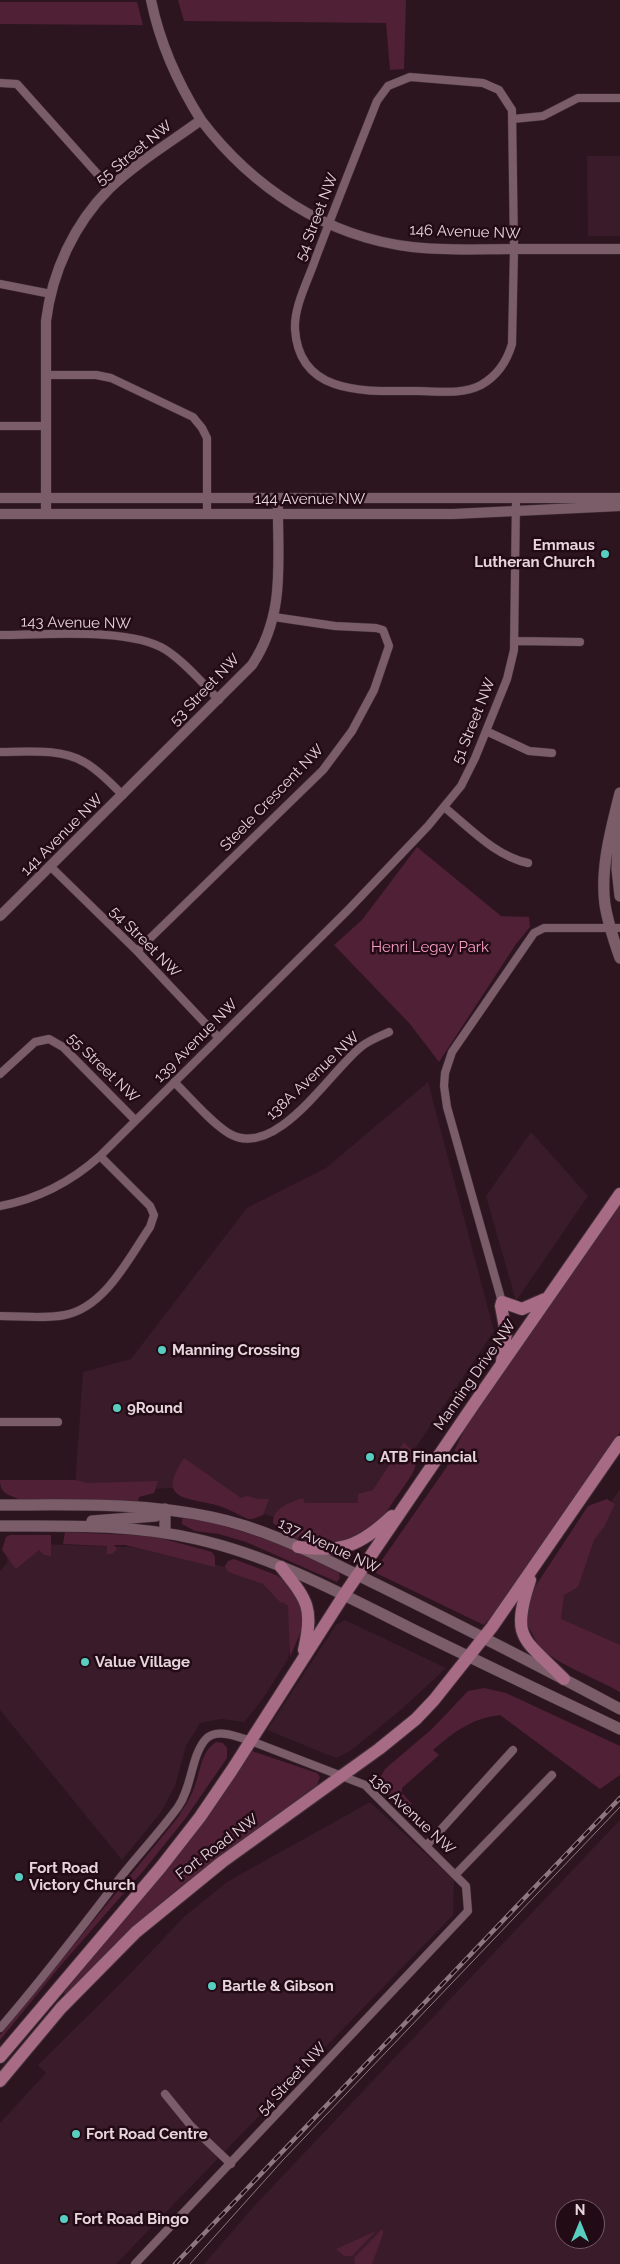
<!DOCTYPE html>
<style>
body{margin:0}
#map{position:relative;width:620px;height:2264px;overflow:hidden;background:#2d151f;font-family:Raleway,sans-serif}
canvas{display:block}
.north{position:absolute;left:555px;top:2199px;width:50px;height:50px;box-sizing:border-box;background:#230b16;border:1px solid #715c65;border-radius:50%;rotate:0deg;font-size:14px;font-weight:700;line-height:20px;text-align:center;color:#e7d5dc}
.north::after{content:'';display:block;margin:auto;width:18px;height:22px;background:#58cec0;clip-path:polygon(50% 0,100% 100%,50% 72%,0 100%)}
</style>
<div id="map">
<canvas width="620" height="2264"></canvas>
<div class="north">N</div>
</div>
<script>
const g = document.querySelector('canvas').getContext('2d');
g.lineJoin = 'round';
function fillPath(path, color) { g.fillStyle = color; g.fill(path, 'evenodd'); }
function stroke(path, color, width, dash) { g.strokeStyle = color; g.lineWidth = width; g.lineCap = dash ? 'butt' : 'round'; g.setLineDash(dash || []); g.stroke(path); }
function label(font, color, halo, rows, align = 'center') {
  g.font = font + ' Raleway,sans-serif'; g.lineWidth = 5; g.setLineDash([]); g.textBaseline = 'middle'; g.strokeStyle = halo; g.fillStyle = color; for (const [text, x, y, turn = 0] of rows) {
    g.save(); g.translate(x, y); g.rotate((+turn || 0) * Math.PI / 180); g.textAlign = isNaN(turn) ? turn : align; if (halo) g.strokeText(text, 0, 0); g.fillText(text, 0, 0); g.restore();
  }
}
fillPath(new Path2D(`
 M 587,156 L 620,156 L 620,236 L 588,236 Z
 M 428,1082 L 494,1331 L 371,1514 L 279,1519 L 186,1487 L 155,1489 L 75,1487 L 83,1372 L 131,1359 L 247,1208 L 326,1168 Z
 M 531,1132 L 588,1196 L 516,1301 L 486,1196 Z
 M 620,1489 L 620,1676 L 563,1647 L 543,1600 Z
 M 9,1543 L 131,1547 L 236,1569 L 280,1591 L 288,1606 L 293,1631 L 288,1659 L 262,1700 L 244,1722 L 221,1719 L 200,1723 L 186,1746 L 175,1786 L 161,1812 L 122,1860 L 0,1710 L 0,1571 L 7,1563 Z
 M 345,1620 L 446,1668 L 402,1709 L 350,1751 L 336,1758 L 267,1730 L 336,1625 Z
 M 370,1802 L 454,1880 L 453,1915 L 116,2264 L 0,2264 L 0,2123 L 46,2073 L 38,2065 L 126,1978 L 185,1916 L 227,1882 Z
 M 620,1820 L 620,2264 L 204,2264 L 256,2204 ZM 565,2209 L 595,2209 L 595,2239 L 565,2239 Z`), '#3a1b29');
fillPath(new Path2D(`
 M 178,0 L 406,0 L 404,69 L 390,70 L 386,23 L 184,21 Z
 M 0,2 L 137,2 L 143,25 L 0,24 Z
 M 417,847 L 501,916 L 529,917 L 530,927 L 516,944 L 439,1062 L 410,1024 L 334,945 L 362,920 Z
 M 620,1202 L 620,1432 L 501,1605 L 484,1625 L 376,1573 L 375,1570 L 446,1468 L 470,1418 Z
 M 404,1442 L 416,1455 C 418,1470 408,1480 400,1492 C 393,1501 387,1512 380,1520 C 353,1550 315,1546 281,1533 L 282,1530 L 273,1523 C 273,1507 290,1503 303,1498 L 305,1503 L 358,1503 L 358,1494 L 373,1490 Z
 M 184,1458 L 241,1498 L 247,1496 L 259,1499 L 269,1499 L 263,1515 L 253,1519 L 248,1519 C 237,1514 227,1508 216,1505 C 183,1497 157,1499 184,1458 Z
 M 0,1480 L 76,1480 L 87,1483 L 158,1481 L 154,1493 L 139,1497 L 138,1501 L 18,1499 C 8,1494 0,1494 0,1480 Z
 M 607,1499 L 615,1504 L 604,1527 L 594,1540 L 578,1587 L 564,1595 L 561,1619 L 620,1645 L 620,1692 C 599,1680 557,1664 541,1648 C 534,1640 532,1629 524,1622 L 529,1596 L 588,1506 Z
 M 188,1516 C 242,1530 290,1545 339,1573 L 340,1578 L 337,1582 L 246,1542 L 219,1534 L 195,1531 L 182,1524 L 182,1519 Z
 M 65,1532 L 153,1536 L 212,1552 L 215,1557 L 215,1567 L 125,1545 L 114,1545 L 117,1549 L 112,1554 L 107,1554 L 107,1546 L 63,1544 Z
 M 10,1535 L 51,1535 L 51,1556 L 44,1555 L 39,1550 L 16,1569 L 2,1550 L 6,1537 Z
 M 234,1559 L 276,1575 L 289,1584 L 302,1601 L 302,1629 L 290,1657 L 288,1606 L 283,1602 L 281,1603 L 263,1584 L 228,1572 L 225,1566 L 228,1561 Z
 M 484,1688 L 506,1693 L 620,1746 L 620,1775 L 600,1789 L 500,1715 C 472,1718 454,1732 433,1750 L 439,1755 L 402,1788 L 402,1793 L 412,1804 L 402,1811 L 379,1787 L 377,1779 L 380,1778 L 385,1769 L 432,1729 L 468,1691 Z
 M 216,1742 L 223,1743 L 227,1748 L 227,1758 L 185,1819 L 144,1870 L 61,1965 L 0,2040 L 0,2035 L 179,1816 C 184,1807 191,1798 194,1788 C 201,1771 200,1753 216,1742 Z
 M 252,1751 L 317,1773 L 320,1777 L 317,1785 C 265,1823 212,1861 162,1902 C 127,1930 97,1963 66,1995 L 64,1993 Z
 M 381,2230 L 383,2230 L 383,2234 L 372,2264 L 355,2264 L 354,2258 Z
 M 376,2231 L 352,2256 L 344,2256 L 336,2249 Z`), '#502036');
const minor = new Path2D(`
 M 410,77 L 483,83 L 499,90 L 512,110 L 514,249 L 512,344 C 507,361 497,376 481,385 C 462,395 437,391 417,391 C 368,391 299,397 295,329 C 294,306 308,281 315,260 C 335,207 356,154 377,101 L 388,86 Z
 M 0,83 L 17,84 L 110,188
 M 513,119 L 543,116 L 578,98 L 620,98
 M 0,284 L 51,294
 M 46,375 L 96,375 L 111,378 L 193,417 L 202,428 L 207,438 L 207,514
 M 0,426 L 46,426
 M 0,635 C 43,635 131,627 166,650 C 186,663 202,683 219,700
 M 516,641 L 580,642
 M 486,731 L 529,751 L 552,753
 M 0,752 C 27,752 60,748 84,762 C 99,770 111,784 123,795
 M 444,807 C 470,828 495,856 528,863
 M 51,867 L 137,951 L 219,1038
 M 137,951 L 323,770 L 352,731 L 374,690 L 389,646 L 383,630 L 376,628 L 335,626 L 274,617
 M 0,1074 L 35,1042 L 49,1039 L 63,1047 L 135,1120
 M 174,1082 C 190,1097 211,1123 230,1134 C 277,1160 330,1071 362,1046 C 370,1040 380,1036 389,1032
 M 0,1206 C 38,1199 72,1181 100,1156 L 349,909 L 428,826 L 461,786 L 475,758 L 486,731 L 507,679 L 514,650 L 516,499
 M 502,1302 L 447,1107 L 444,1086 L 445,1073 L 452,1052 L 534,933 L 544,928 L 620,928
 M 0,1316 C 21,1316 44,1319 65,1315 C 105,1307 129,1258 150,1227 L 154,1215 L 150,1206 L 100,1156
 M 0,1422 L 58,1422
 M 427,1845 L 513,1750
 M 456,1874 L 552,1775
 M 0,2028 C 41,1981 78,1932 116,1883 C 136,1857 159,1833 178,1807 C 192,1787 191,1757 205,1740 C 216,1727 238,1737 251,1741 L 365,1785 L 466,1886 L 468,1911 L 135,2264
 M 165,2094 L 191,2126 L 231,2164`);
const tertiary = new Path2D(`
 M 201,120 C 252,187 326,237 412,247 C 446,251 480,249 514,249 C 549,249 585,249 620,249
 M 0,498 L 620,498
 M 0,514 L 453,514 L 620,506
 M 46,514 L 46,321 C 52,272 74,224 109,189 C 136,163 171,142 201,120 C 177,82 160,44 151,0
 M 0,916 L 252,665 C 287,612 277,559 278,499`);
const secondary = new Path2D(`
 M 620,793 C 611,829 600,868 605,905 C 608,923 614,941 620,958
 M 619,822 L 617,869 L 620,896
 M 0,1505 C 71,1505 141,1502 211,1517 C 270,1529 324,1559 378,1585 C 459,1625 540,1666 620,1709
 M 92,1521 L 156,1516 L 165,1509
 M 0,1526 C 65,1526 132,1524 196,1539 C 272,1556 342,1594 412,1629 C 481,1663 551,1696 620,1729
 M 165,1533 L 165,1509`);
const primary = new Path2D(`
 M 502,1361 L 506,1333 L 501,1306 L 502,1302 L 522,1309 L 545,1299
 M 298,1547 C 342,1553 360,1546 392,1516
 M 281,1567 C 307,1600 314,1607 304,1650
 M 530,1580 C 510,1640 524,1638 564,1679
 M 0,2057 L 161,1867 L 200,1817 L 232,1770 L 344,1595 L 474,1404 L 620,1194
 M 0,2081 L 61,2008 L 136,1932 L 222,1862 L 379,1749 L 416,1719 L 434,1700 L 492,1627 L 620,1442`);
stroke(minor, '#423037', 9);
stroke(tertiary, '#423037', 11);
stroke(secondary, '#423037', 12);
stroke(primary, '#423037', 14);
stroke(minor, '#7b5d69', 8);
stroke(tertiary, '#7b5d69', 10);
stroke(secondary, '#7b5d69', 11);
stroke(primary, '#a76b85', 12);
stroke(new Path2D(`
 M 190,2264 L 283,2160 L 620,1807`), '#8d7881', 1);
const rail = new Path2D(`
 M 175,2264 L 620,1798`);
stroke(rail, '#8d7881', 4.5);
stroke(rail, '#230b16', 2.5, [8]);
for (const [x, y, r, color] of [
 [605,554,5,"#58cec0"],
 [162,1350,5,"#58cec0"],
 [117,1408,5,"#58cec0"],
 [370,1457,5,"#58cec0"],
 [85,1662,5,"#58cec0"],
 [19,1877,5,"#58cec0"],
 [212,1986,5,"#58cec0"],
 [76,2134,5,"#58cec0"],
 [64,2219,5,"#58cec0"]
]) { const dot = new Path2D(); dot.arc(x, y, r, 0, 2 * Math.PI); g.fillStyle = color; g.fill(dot); stroke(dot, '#230b16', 2); }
label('15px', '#e7d5dc', '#230b16', [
 ["55 Street NW",134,153,-39],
 ["54 Street NW",317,217,-69],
 ["146 Avenue NW",465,232,2],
 ["144 Avenue NW",310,499],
 ["143 Avenue NW",76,623,1],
 ["53 Street NW",205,690,-46],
 ["51 Street NW",474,721,-68],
 ["Steele Crescent NW",272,798,-46],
 ["141 Avenue NW",62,835,-45],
 ["54 Street NW",145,942,45],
 ["139 Avenue NW",196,1041,-45],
 ["55 Street NW",103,1068,44],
 ["138A Avenue NW",313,1076,-43],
 ["Manning Drive NW",475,1375,-55],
 ["137 Avenue NW",329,1546,25],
 ["136 Avenue NW",412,1814,43],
 ["Fort Road NW",217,1847,-37],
 ["54 Street NW",292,2079,-47]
]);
label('bold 15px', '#e7d5dc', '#230b16', [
 ["Emmaus",595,545,"right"],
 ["Lutheran Church",595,562,"right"],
 ["Manning Crossing",172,1350],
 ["9Round",127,1408],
 ["ATB Financial",380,1457],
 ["Value Village",95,1662],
 ["Fort Road",29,1868],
 ["Victory Church",29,1885],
 ["Bartle & Gibson",222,1986],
 ["Fort Road Centre",86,2134],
 ["Fort Road Bingo",74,2219]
], 'left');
label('15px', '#f99ec5', '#230b16', [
 ["Henri Legay Park",430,947]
]);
</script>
